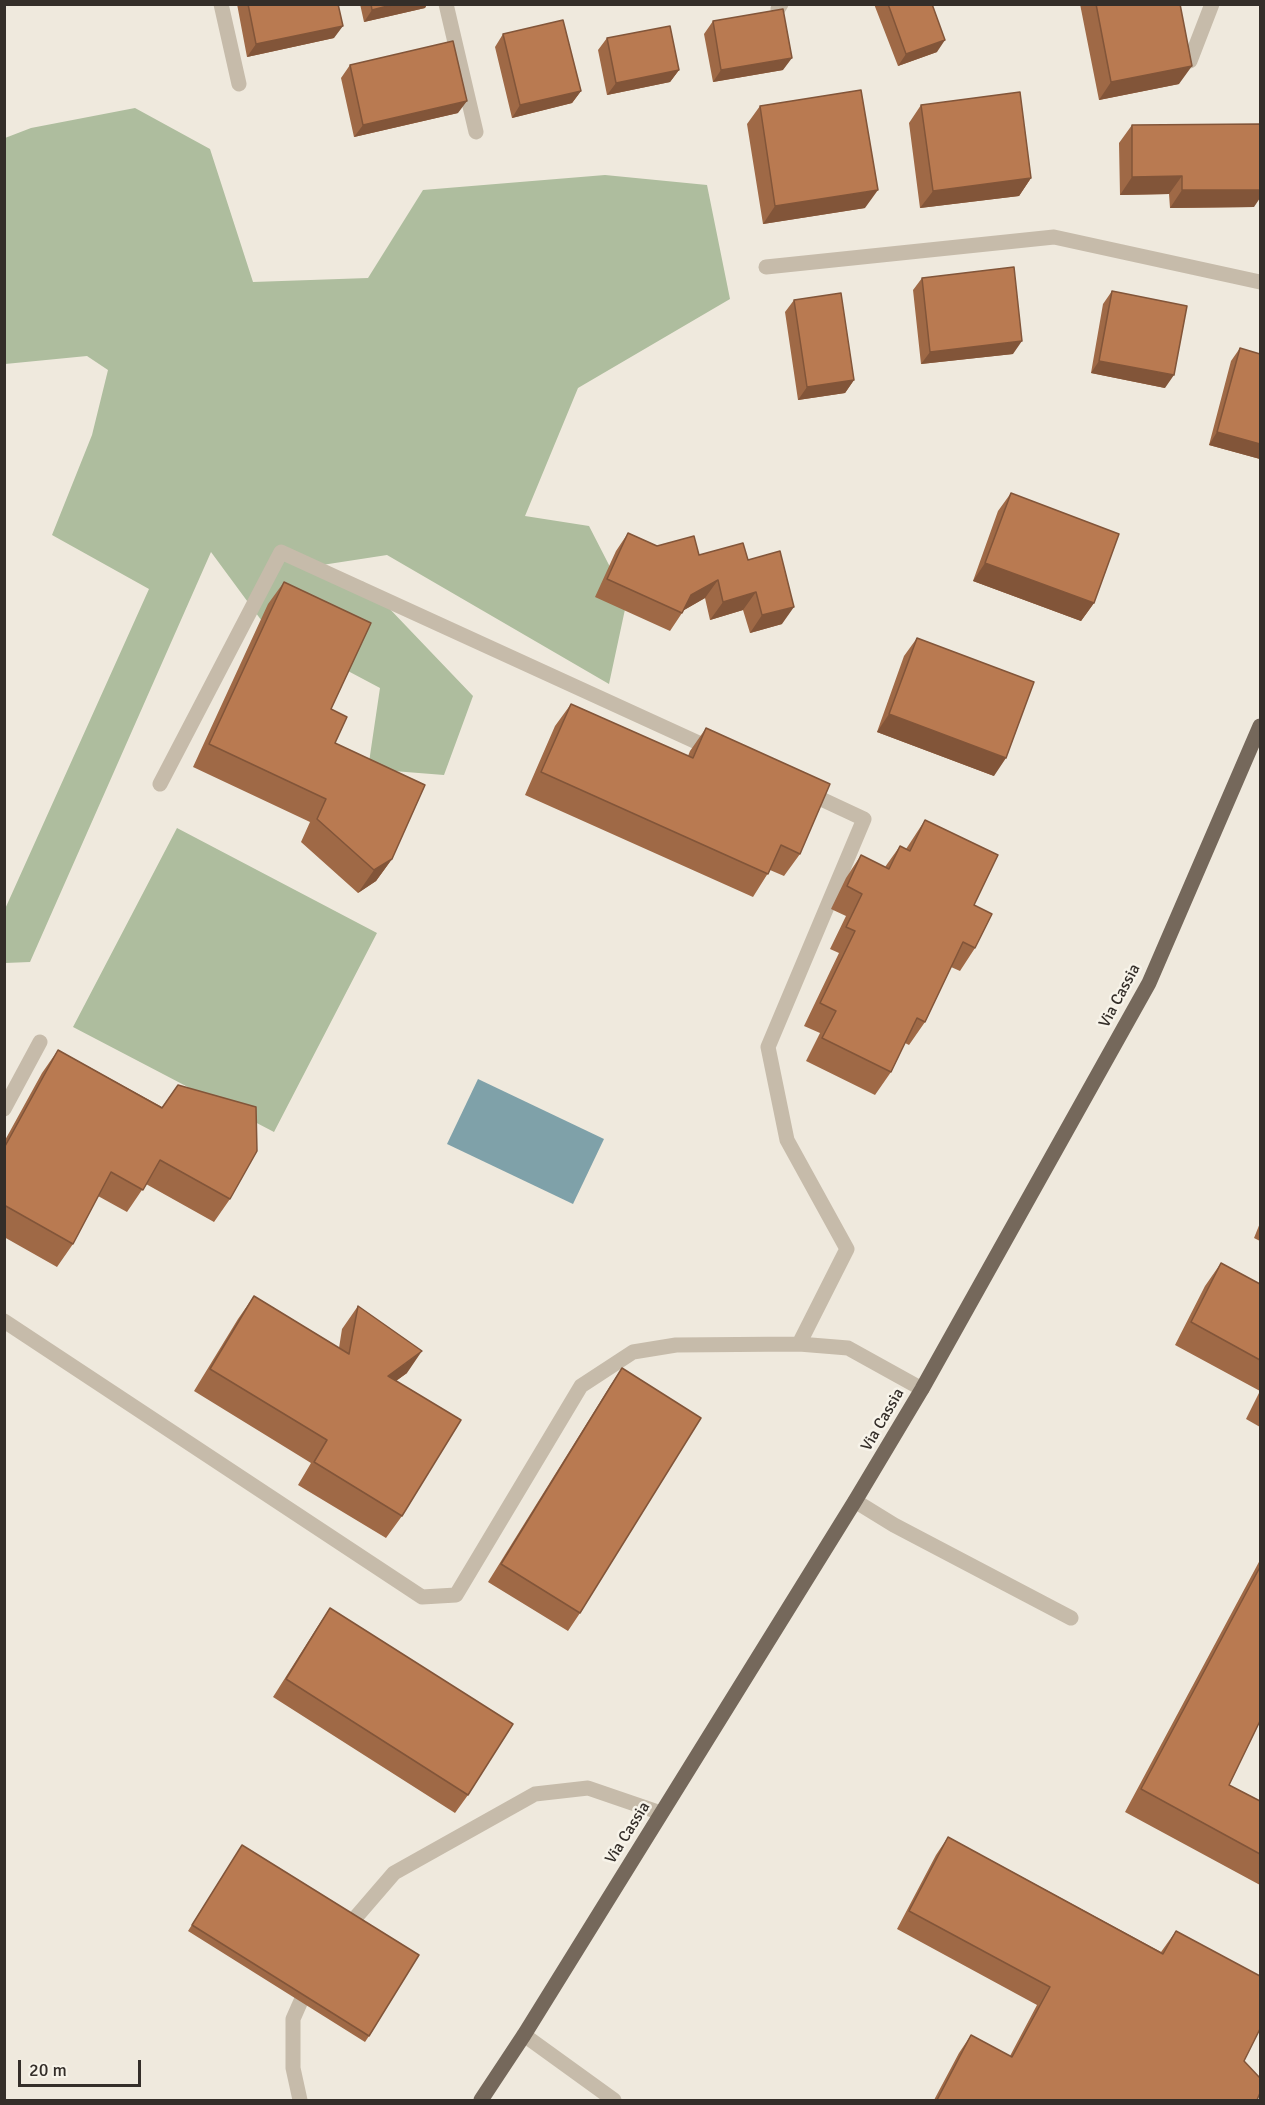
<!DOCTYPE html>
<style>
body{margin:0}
#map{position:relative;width:1265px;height:2105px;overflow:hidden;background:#efe9dd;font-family:Signika,sans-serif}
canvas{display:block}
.frame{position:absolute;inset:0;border:6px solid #342e29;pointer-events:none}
.scale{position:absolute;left:18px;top:2060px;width:123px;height:27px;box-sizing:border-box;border:3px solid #342e29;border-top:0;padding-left:8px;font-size:18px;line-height:21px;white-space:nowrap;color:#342e29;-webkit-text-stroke:4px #f7f3e9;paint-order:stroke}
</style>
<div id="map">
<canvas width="1265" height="2105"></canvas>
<div class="frame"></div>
<div class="scale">20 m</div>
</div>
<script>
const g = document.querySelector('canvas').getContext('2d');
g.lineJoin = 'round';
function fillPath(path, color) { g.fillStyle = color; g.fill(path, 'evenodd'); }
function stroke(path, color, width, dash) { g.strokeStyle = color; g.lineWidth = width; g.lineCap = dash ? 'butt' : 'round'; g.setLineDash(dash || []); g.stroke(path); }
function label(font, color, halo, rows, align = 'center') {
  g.font = font + ' Signika,sans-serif'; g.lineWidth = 5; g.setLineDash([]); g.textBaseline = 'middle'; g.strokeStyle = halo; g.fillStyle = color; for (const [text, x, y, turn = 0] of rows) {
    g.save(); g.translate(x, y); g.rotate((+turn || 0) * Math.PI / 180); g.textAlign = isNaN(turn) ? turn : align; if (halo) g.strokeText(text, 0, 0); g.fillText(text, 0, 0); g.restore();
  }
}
fillPath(new Path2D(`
 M 135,108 L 210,149 L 253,282 L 368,278 L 423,190 L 605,175 L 707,185 L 730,299 L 578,388 L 525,516 L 589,526 L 627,600 L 609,684 L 387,555 L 309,567 L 364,582 L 473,696 L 444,775 L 368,769 L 380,688 L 267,628 L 211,552 L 30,962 L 5,963 L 5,909 L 149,589 L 52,535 L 92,435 L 108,370 L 87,356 L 5,364 L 5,138 L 31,128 Z
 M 177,828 L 377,933 L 274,1132 L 73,1027 Z`), '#aebd9e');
fillPath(new Path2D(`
 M 478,1079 L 604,1139 L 573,1204 L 447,1144 Z`), '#7fa1a9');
stroke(new Path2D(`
 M 221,4 L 239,84
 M 446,4 L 476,132
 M 778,9 L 781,4
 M 1190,61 L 1212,4
 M 766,267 L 1054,237 L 1260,282
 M 160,784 L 281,552 L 714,750
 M 4,1109 L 40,1042
 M 4,1321 L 422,1597 L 456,1595 L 581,1386 L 633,1352 L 676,1345 L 799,1344 L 848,1348 L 922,1389
 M 799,1344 L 847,1249 L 787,1140 L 768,1047 L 864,819 L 804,791
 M 855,1501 L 894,1525 L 1071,1618
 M 344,1931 L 394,1873 L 535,1794 L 588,1788 L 661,1813
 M 524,2035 L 614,2100
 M 300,2100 L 293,2068 L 293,2019 L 308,1985`), '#c6bbaa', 15);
stroke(new Path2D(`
 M 481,2100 L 524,2035 L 855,1501 L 922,1389 L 1149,983 L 1260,726`), '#75685b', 15);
fillPath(new Path2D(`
 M 237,4 L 338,4 L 334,38 L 247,57 Z
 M 360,4 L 427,4 L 425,8 L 364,22 Z
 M 874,4 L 932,4 L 937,52 L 898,66 Z
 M 1080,4 L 1180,4 L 1179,84 L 1099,100 Z
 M 713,21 L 783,70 L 713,82 L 704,34 Z
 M 503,34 L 581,91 L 572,103 L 512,118 L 495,47 Z
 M 607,38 L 679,70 L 670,82 L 607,95 L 598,50 Z
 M 350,65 L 458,113 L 354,137 L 341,78 Z
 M 921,105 L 1031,178 L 1019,196 L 920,208 L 909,123 Z
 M 760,106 L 865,208 L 763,224 L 747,124 Z
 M 1132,125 L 1254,207 L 1170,208 L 1169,194 L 1120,195 L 1119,143 Z
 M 922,278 L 1013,354 L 921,364 L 913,290 Z
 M 1112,291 L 1165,388 L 1091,373 L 1103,304 Z
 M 794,300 L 854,380 L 845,393 L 798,400 L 785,312 Z
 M 1240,348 L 1260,459 L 1209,445 L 1231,361 Z
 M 1011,493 L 1094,603 L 1081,621 L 973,581 L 998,511 Z
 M 628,533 L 657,546 L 699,555 L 748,560 L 782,624 L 750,633 L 743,610 L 710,620 L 705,598 L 684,610 L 670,631 L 595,597 L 616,551 Z
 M 284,582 L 331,709 L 335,743 L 392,859 L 376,881 L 358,893 L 301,842 L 310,822 L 193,767 L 268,604 Z
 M 917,638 L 994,776 L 877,732 L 904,656 Z
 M 571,704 L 688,756 L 690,751 L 706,728 L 800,854 L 784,876 L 770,870 L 753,897 L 525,795 L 555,726 Z
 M 925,820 L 974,905 L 975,948 L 960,971 L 951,967 L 925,1022 L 909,1045 L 905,1043 L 891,1072 L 875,1095 L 806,1061 L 820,1033 L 804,1026 L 839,953 L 830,949 L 846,916 L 831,909 L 846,878 L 861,855 L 885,867 L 900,846 L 906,849 L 910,843 Z
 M 58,1050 L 162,1107 L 178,1085 L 230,1199 L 214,1222 L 146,1184 L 127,1212 L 98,1196 L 73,1244 L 57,1267 L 4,1237 L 4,1142 L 42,1073 Z
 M 1260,1223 L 1260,1241 L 1254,1238 Z
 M 1221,1263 L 1260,1284 L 1260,1427 L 1246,1419 L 1260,1391 L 1175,1345 L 1205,1286 Z
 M 254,1296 L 339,1348 L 342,1329 L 358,1306 L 407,1373 L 396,1381 L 402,1516 L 386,1538 L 298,1485 L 311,1463 L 194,1391 L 238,1319 Z
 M 622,1368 L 580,1613 L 568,1631 L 488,1582 L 610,1386 Z
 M 1260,1560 L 1260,1721 L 1229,1785 L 1260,1801 L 1260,1885 L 1125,1812 Z
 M 330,1608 L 468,1795 L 455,1813 L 273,1697 L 318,1626 Z
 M 948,1837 L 1161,1952 L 1176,1931 L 1244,2061 L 1257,2100 L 934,2100 L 959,2053 L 971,2035 L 1010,2056 L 1037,2005 L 897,1929 L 936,1855 Z
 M 242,1845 L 369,2036 L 365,2042 L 188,1931 Z`), '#9f6946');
fillPath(new Path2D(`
 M 395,4 L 427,4 L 425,8 L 364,22 L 372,10 Z
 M 343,26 L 334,38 L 247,57 L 256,44 Z
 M 945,40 L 937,52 L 898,66 L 906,54 Z
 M 792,58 L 783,70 L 713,82 L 721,70 Z
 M 1192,66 L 1179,84 L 1099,100 L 1111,82 Z
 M 679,70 L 670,82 L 607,95 L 616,83 Z
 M 581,91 L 572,103 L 512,118 L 520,105 Z
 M 467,101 L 458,113 L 354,137 L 363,125 Z
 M 1182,176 L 1169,194 L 1120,195 L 1132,177 Z
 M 1031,178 L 1019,196 L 920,208 L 933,191 Z
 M 878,190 L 865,208 L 763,224 L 775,206 Z
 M 1182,190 L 1260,190 L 1260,198 L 1254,207 L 1170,208 Z
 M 1022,341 L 1013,354 L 921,364 L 930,352 Z
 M 1099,361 L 1174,375 L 1165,388 L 1091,373 Z
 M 854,380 L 845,393 L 798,400 L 807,387 Z
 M 1217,432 L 1260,444 L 1260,459 L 1209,445 Z
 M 985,563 L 1094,603 L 1081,621 L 973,581 Z
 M 718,580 L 705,598 L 679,613 L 691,595 Z
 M 756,592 L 743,610 L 710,620 L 723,602 Z
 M 794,607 L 782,624 L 750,633 L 762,615 Z
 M 889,714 L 1006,758 L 994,776 L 877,732 Z
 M 392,859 L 376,881 L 358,893 L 374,870 Z
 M 422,1351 L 407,1373 L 372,1398 L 388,1376 Z`), '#825539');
const building = new Path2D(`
 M 248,4 L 338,4 L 343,26 L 256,44 Z
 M 371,4 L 395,4 L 372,10 Z
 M 888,4 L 932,4 L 945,40 L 906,54 Z
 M 1096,4 L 1180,4 L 1192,66 L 1111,82 Z
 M 783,9 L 792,58 L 721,70 L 713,21 Z
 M 563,20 L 581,91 L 520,105 L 503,34 Z
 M 670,26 L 679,70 L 616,83 L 607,38 Z
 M 453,41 L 467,101 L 363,125 L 350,65 Z
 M 861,90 L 878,190 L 775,206 L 760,106 Z
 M 1020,92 L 1031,178 L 933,191 L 921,105 Z
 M 1260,124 L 1260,190 L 1182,190 L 1182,176 L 1132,177 L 1132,125 Z
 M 1014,267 L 1022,341 L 930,352 L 922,278 Z
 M 1112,291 L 1187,306 L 1174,375 L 1099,361 Z
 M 841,293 L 854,380 L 807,387 L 794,300 Z
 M 1240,348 L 1260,354 L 1260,444 L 1217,432 Z
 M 1011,493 L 1119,534 L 1094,603 L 985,563 Z
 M 628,533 L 657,546 L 694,536 L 699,555 L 743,543 L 748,560 L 780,551 L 794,607 L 762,615 L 756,592 L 723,602 L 718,580 L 691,595 L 682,613 L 607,579 Z
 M 284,582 L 371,623 L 331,709 L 347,717 L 335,743 L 425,785 L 392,859 L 374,870 L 317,819 L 326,799 L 209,744 Z
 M 917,638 L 1034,682 L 1006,758 L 889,714 Z
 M 571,704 L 693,758 L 706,728 L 830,784 L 800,854 L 781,845 L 768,874 L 541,772 Z
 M 925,820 L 998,855 L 974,905 L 992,914 L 975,948 L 963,942 L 925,1022 L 917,1018 L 891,1072 L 822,1038 L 836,1011 L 820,1003 L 855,931 L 846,927 L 862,894 L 847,886 L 861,855 L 889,869 L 900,846 L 910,851 Z
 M 58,1050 L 162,1108 L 178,1085 L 256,1107 L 257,1151 L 230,1199 L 160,1160 L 143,1190 L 111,1172 L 73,1244 L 4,1205 L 4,1148 Z
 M 1221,1263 L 1260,1284 L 1260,1360 L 1191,1322 Z
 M 254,1296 L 349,1354 L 358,1306 L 422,1351 L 388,1376 L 461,1420 L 402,1516 L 314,1462 L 327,1440 L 210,1369 Z
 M 622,1368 L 701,1418 L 580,1613 L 501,1564 Z
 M 1260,1567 L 1260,1721 L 1229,1785 L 1260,1801 L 1260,1854 L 1141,1789 Z
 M 330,1608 L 513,1724 L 468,1795 L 286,1679 Z
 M 948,1837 L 1163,1954 L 1176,1931 L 1260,1976 L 1260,2029 L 1244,2061 L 1260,2078 L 1260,2093 L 1257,2100 L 937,2100 L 971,2035 L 1012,2057 L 1050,1987 L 909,1911 Z
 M 242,1845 L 419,1955 L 369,2036 L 192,1925 Z`);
fillPath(building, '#b97a51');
stroke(building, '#825539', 1.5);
label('16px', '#342e29', '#f7f3e9', [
 ["Via Cassia",1120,996,-62],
 ["Via Cassia",883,1420,-60],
 ["Via Cassia",628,1833,-58]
]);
</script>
